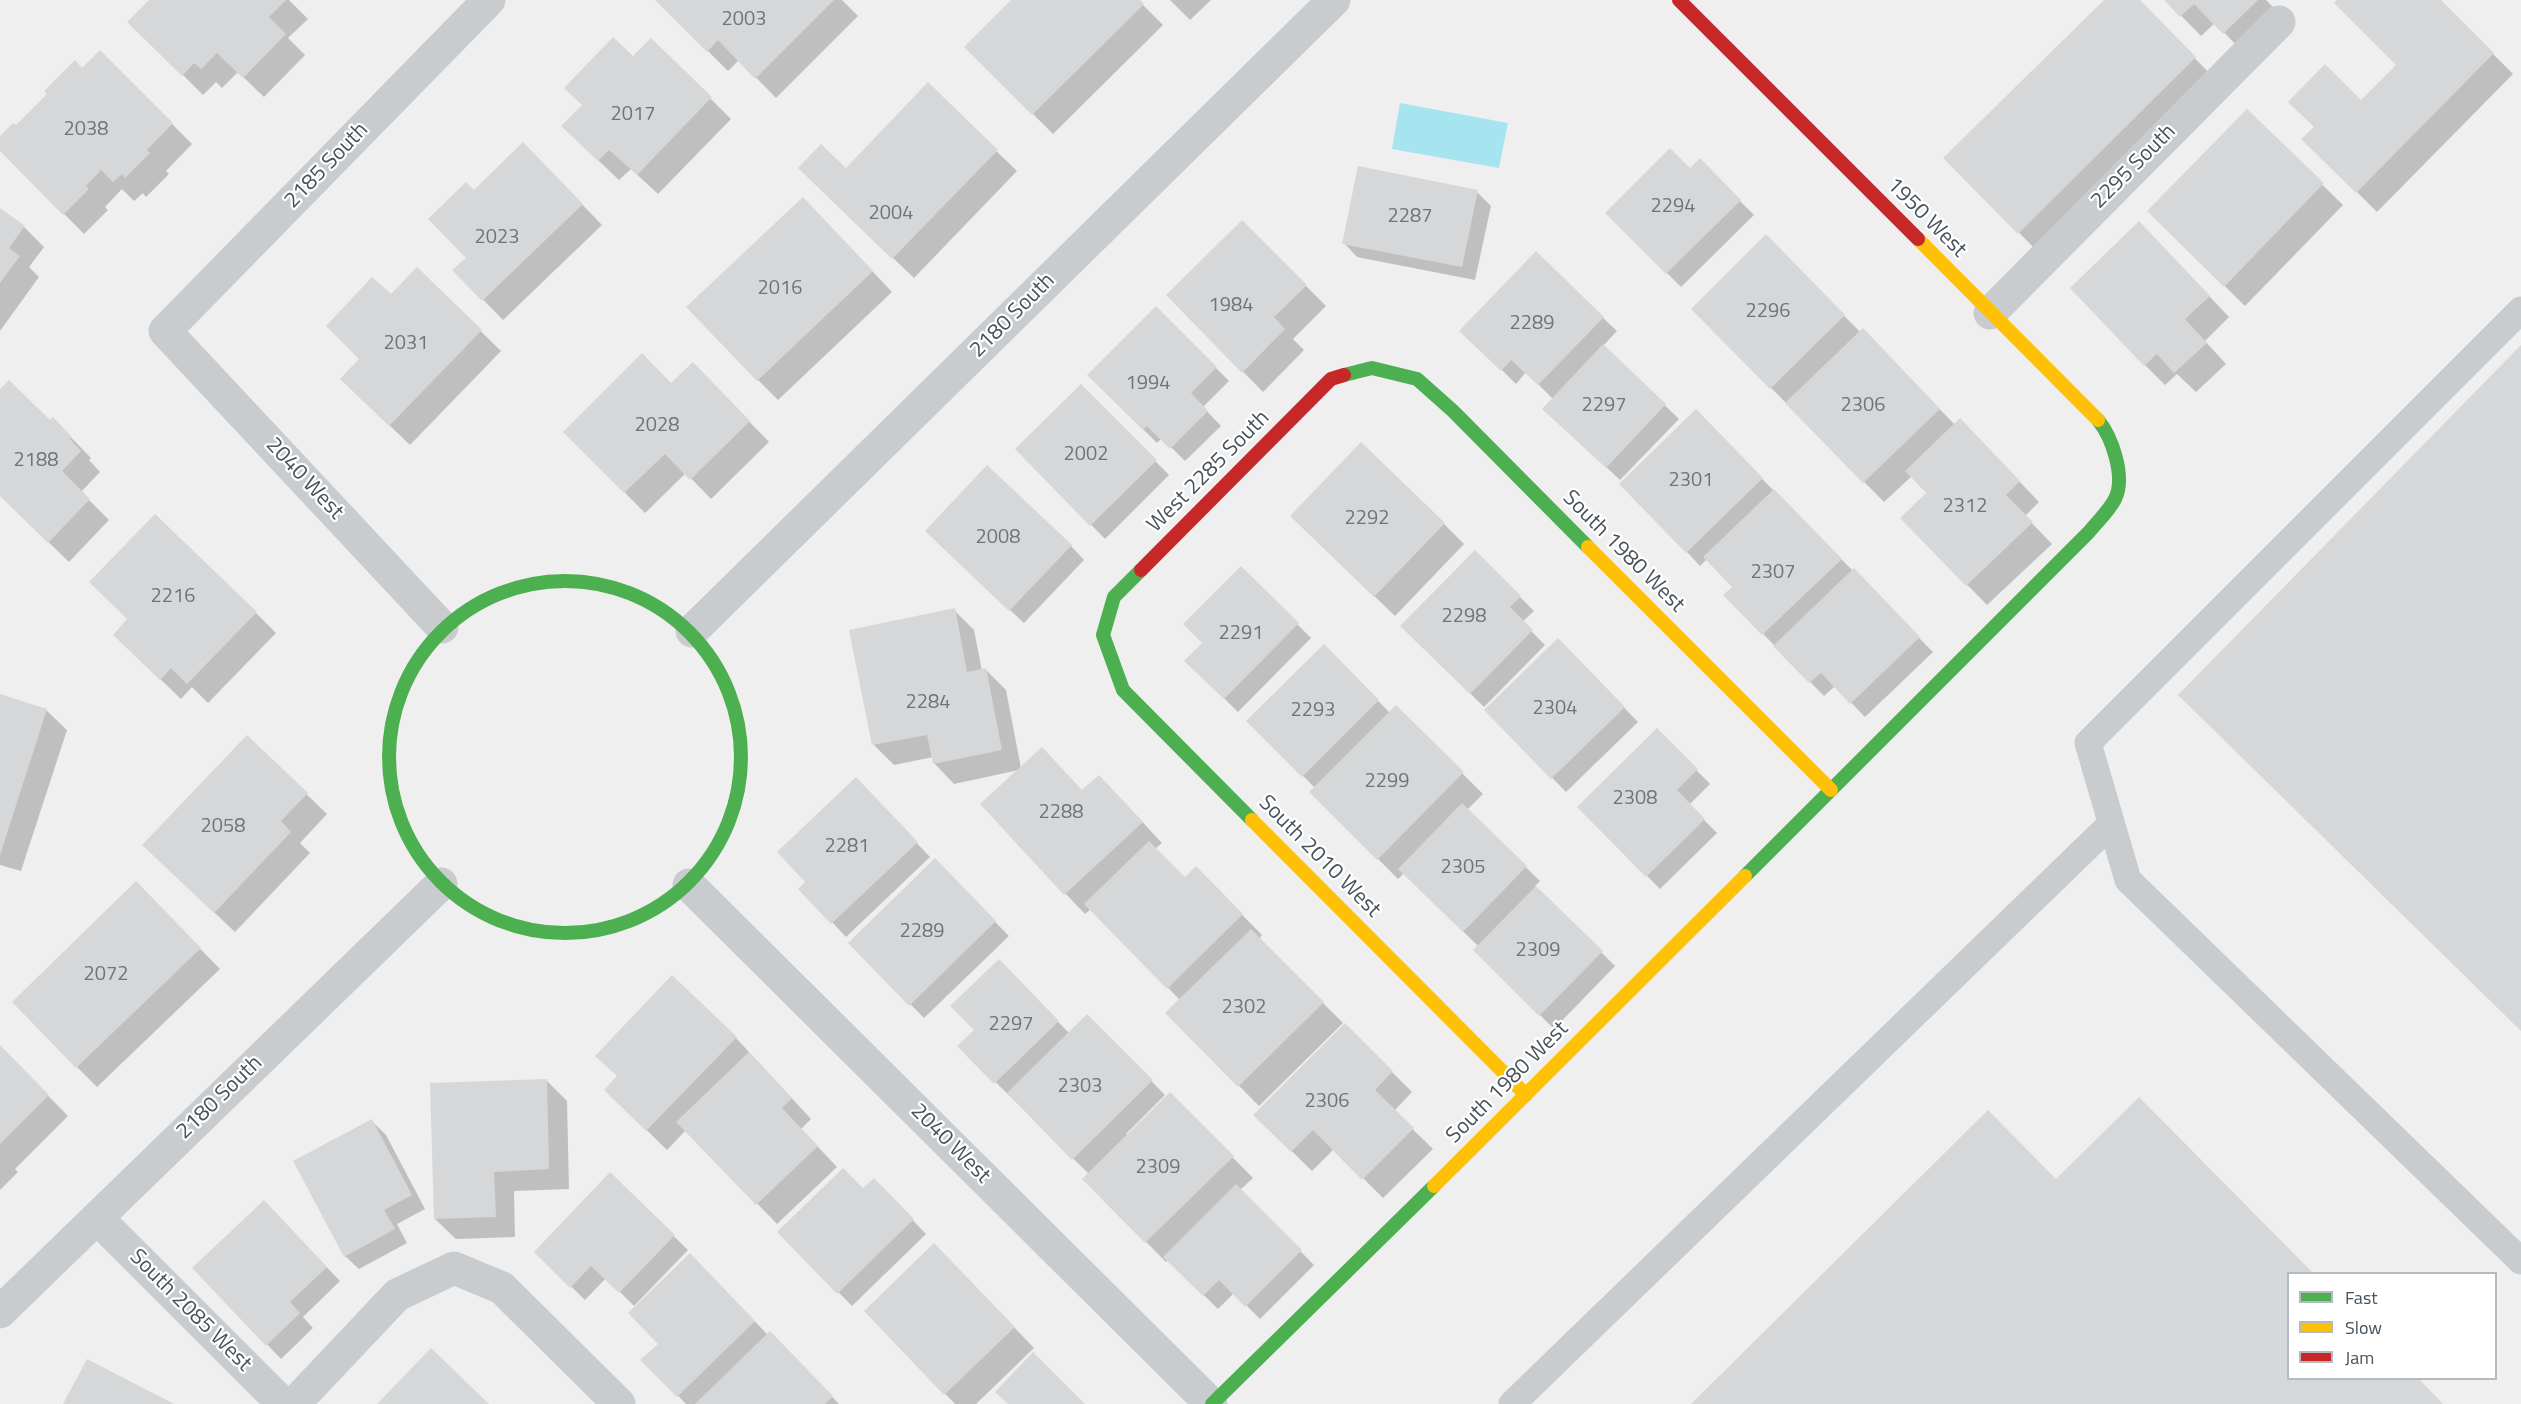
<!DOCTYPE html>
<style>
body{margin:0}
#map{position:relative;width:2521px;height:1404px;overflow:hidden;background:#f0efef;font-family:"Titillium Web",sans-serif}
canvas{display:block}
.legend{position:absolute;left:2287px;top:1272px;width:210px;height:108px;box-sizing:border-box;background:#fff;border:2px solid #b5babe;margin:0;padding:8px 10px;list-style:none;font-size:18px;color:#46535d}
.legend li{display:flex;align-items:center;gap:12px;height:30px}
.legend b{width:30px;border:2px solid #b5babe}
</style>
<div id="map">
<canvas width="2521" height="1404"></canvas>
<ul class="legend">
<li><b style="height:8px;background:#4caf50"></b>Fast</li>
<li><b style="height:8px;background:#ffc107"></b>Slow</li>
<li><b style="height:8px;background:#c62828"></b>Jam</li>
</ul>
</div>
<script>
const g = document.querySelector('canvas').getContext('2d');
g.lineJoin = 'round';
function fillPath(path, color) { g.fillStyle = color; g.fill(path, 'evenodd'); }
function stroke(path, color, width, dash) { g.strokeStyle = color; g.lineWidth = width; g.lineCap = dash ? 'butt' : 'round'; g.setLineDash(dash || []); g.stroke(path); }
function label(font, color, halo, rows, align = 'center') {
  g.font = font + ' "Titillium Web",sans-serif'; g.lineWidth = 4.5; g.setLineDash([]); g.textBaseline = 'middle'; g.strokeStyle = halo; g.fillStyle = color; for (const [text, x, y, turn = 0] of rows) {
    g.save(); g.translate(x, y); g.rotate((+turn || 0) * Math.PI / 180); g.textAlign = isNaN(turn) ? turn : align; if (halo) g.strokeText(text, 0, 0); g.fillText(text, 0, 0); g.restore();
  }
}
fillPath(new Path2D(`
 M 1400,103 L 1508,123 L 1499,168 L 1392,149 Z`), '#a6e4f0');
fillPath(new Path2D(`
 M 150,0 L 289,0 L 308,19 L 288,38 L 305,55 L 264,97 L 238,72 L 222,88 L 216,82 L 203,95 L 130,22 Z
 M 657,0 L 842,0 L 858,16 L 776,98 L 739,60 L 728,71 Z
 M 1013,0 L 1138,0 L 1163,25 L 1053,134 L 966,47 Z
 M 1170,0 L 1211,0 L 1190,20 Z
 M 2106,0 L 2138,0 L 2215,79 L 2039,253 L 1946,158 Z
 M 2166,0 L 2266,0 L 2282,16 L 2244,53 L 2215,23 L 2201,36 Z
 M 2336,0 L 2439,0 L 2513,74 L 2377,212 L 2304,139 L 2316,127 L 2361,102 L 2398,65 Z
 M 651,40 L 731,119 L 658,194 L 631,169 L 619,180 L 583,146 L 633,59 Z
 M 100,52 L 192,144 L 166,171 L 169,174 L 146,197 L 143,193 L 134,201 L 122,189 L 105,207 L 108,210 L 84,234 L 0,149 L 0,138 L 16,127 Z
 M 928,85 L 1017,171 L 914,278 L 820,188 L 846,170 Z
 M 2247,111 L 2343,205 L 2245,306 L 2149,211 Z
 M 1700,161 L 1754,215 L 1681,287 L 1607,213 L 1690,171 Z
 M 543,164 L 602,225 L 503,320 L 454,270 L 468,258 L 474,192 Z
 M 1477,192 L 1491,206 L 1475,280 L 1357,257 L 1344,243 Z
 M 0,210 L 24,227 L 44,247 L 29,267 L 39,277 L 0,331 Z
 M 823,219 L 892,292 L 778,400 L 758,380 Z
 M 1242,222 L 1326,306 L 1293,339 L 1304,350 L 1263,392 L 1168,295 Z
 M 1766,236 L 1860,332 L 1883,350 L 1955,425 L 1980,440 L 2039,502 L 2025,516 L 2052,544 L 1987,605 L 1902,518 L 1929,493 L 1912,476 L 1884,502 L 1693,309 Z
 M 2159,243 L 2229,317 L 2205,341 L 2226,364 L 2196,392 L 2177,374 L 2165,385 L 2145,365 Z
 M 417,269 L 501,351 L 410,445 L 362,399 L 361,359 L 391,296 Z
 M 1156,308 L 1229,381 L 1203,407 L 1221,426 L 1185,461 L 1162,438 L 1157,443 L 1089,375 Z
 M 1603,318 L 1617,331 L 1603,346 L 1679,419 L 1620,480 L 1558,422 L 1553,399 L 1526,372 L 1516,384 L 1461,330 Z
 M 713,384 L 769,442 L 711,499 L 686,473 L 645,513 L 565,432 L 671,385 Z
 M 1081,386 L 1169,475 L 1105,539 L 1017,449 Z
 M 0,391 L 50,422 L 53,419 L 91,458 L 89,460 L 100,472 L 81,492 L 109,520 L 69,562 L 0,495 Z
 M 1696,412 L 1933,652 L 1865,717 L 1835,686 L 1824,696 L 1725,595 L 1734,587 L 1707,559 L 1700,566 L 1687,552 Z
 M 1444,524 L 1464,544 L 1395,616 L 1312,536 Z
 M 940,545 L 1071,546 L 1084,560 L 1024,623 Z
 M 1475,552 L 1534,611 L 1522,622 L 1545,645 L 1484,707 L 1402,626 Z
 M 1241,568 L 1311,638 L 1238,712 L 1186,661 L 1204,643 Z
 M 954,610 L 974,630 L 982,671 L 986,670 L 1006,690 L 1021,768 L 1083,792 L 1119,797 L 1162,843 L 1155,849 L 1185,879 L 1196,868 L 1262,935 L 1259,939 L 1343,1023 L 1259,1106 L 1167,1013 L 1180,1000 L 1091,909 L 1085,914 L 1065,893 L 1019,770 L 954,784 L 934,763 L 933,757 L 894,765 L 874,745 Z
 M 256,613 L 276,633 L 208,703 L 192,687 L 181,699 L 135,655 Z
 M 1324,646 L 1390,713 L 1396,707 L 1483,794 L 1467,810 L 1540,881 L 1535,886 L 1615,966 L 1554,1029 L 1475,950 L 1479,947 L 1404,873 L 1398,879 L 1311,792 L 1315,788 L 1249,721 Z
 M 1572,654 L 1638,722 L 1566,792 L 1486,710 Z
 M 0,695 L 46,710 L 67,730 L 21,871 L 0,865 Z
 M 1657,730 L 1710,784 L 1689,805 L 1717,833 L 1660,889 L 1579,807 Z
 M 247,737 L 327,814 L 300,843 L 310,853 L 235,932 L 164,865 Z
 M 869,793 L 930,857 L 846,937 L 801,889 Z
 M 935,861 L 1009,936 L 924,1018 L 850,943 Z
 M 136,883 L 220,969 L 97,1087 L 77,1067 Z
 M 999,961 L 1069,1033 L 1087,1016 L 1165,1095 L 1126,1134 L 1128,1136 L 1170,1094 L 1253,1178 L 1240,1190 L 1314,1265 L 1260,1319 L 1234,1293 L 1218,1309 L 1168,1260 L 1166,1262 L 1084,1179 L 1089,1174 L 959,1046 L 976,1030 Z
 M 1345,1025 L 1412,1092 L 1394,1111 L 1433,1149 L 1383,1198 L 1334,1149 L 1312,1171 L 1255,1115 Z
 M 736,1038 L 811,1119 L 801,1129 L 837,1167 L 777,1224 L 686,1130 L 667,1150 L 626,1110 L 619,1077 Z
 M 0,1047 L 68,1116 L 15,1169 L 18,1172 L 0,1190 Z
 M 546,1080 L 567,1101 L 569,1189 L 514,1191 L 515,1237 L 456,1239 L 435,1219 Z
 M 372,1121 L 386,1135 L 425,1209 L 397,1224 L 407,1243 L 359,1269 L 345,1256 Z
 M 610,1174 L 688,1250 L 634,1306 L 606,1278 L 585,1300 L 536,1252 Z
 M 874,1180 L 926,1234 L 852,1306 L 779,1232 L 863,1190 Z
 M 2056,1181 L 2288,1274 L 2288,1378 L 2441,1404 L 1693,1404 Z
 M 278,1216 L 340,1281 L 303,1317 L 313,1328 L 281,1359 L 194,1268 Z
 M 954,1265 L 1034,1348 L 976,1404 L 955,1404 L 866,1311 Z
 M 704,1269 L 768,1335 L 770,1333 L 839,1404 L 686,1404 L 643,1360 L 660,1344 Z`), '#0003');
fillPath(new Path2D(`
 M 149,0 L 286,0 L 269,17 L 286,34 L 243,78 L 217,53 L 201,69 L 194,63 L 182,76 L 127,22 Z
 M 655,0 L 834,0 L 755,79 L 718,40 L 707,52 Z
 M 1011,0 L 1140,0 L 1144,4 L 1032,115 L 964,47 Z
 M 2104,0 L 2140,0 L 2196,57 L 2018,234 L 1943,158 Z
 M 2164,0 L 2258,0 L 2223,34 L 2194,4 L 2180,17 Z
 M 2337,0 L 2441,0 L 2494,53 L 2356,193 L 2301,139 L 2314,127 L 2288,102 L 2325,64 L 2361,100 L 2396,65 L 2334,3 Z
 M 613,37 L 633,56 L 651,38 L 712,97 L 637,175 L 609,150 L 598,161 L 561,126 L 582,105 L 564,88 Z
 M 100,50 L 173,123 L 147,150 L 150,153 L 125,178 L 122,174 L 113,182 L 101,170 L 86,186 L 89,189 L 63,215 L 0,151 L 0,136 L 13,123 L 16,125 L 47,94 L 44,91 L 75,60 L 82,68 Z
 M 928,82 L 998,150 L 892,259 L 798,168 L 821,144 L 846,168 Z
 M 2247,109 L 2324,183 L 2224,287 L 2147,211 Z
 M 523,142 L 583,204 L 482,301 L 452,270 L 466,258 L 428,219 L 466,182 L 474,190 Z
 M 1670,148 L 1690,168 L 1700,158 L 1741,200 L 1666,274 L 1605,213 Z
 M 1358,166 L 1478,190 L 1462,267 L 1342,244 Z
 M 803,197 L 873,271 L 757,381 L 686,307 Z
 M 0,208 L 25,226 L 9,248 L 20,256 L 0,283 Z
 M 1242,220 L 1307,285 L 1274,317 L 1285,329 L 1242,373 L 1166,295 Z
 M 2139,221 L 2210,296 L 2185,319 L 2207,343 L 2174,373 L 2157,354 L 2144,366 L 2070,288 Z
 M 1766,234 L 1845,315 L 1770,389 L 1691,309 Z
 M 1536,251 L 1604,317 L 1538,385 L 1511,360 L 1501,371 L 1459,331 Z
 M 417,267 L 482,330 L 389,426 L 340,379 L 359,359 L 326,326 L 372,277 L 391,294 Z
 M 1156,306 L 1217,367 L 1191,393 L 1208,411 L 1170,449 L 1147,426 L 1143,430 L 1087,375 Z
 M 1863,328 L 1940,409 L 1863,483 L 1785,403 Z
 M 1603,344 L 1666,404 L 1606,468 L 1542,409 Z
 M 2521,345 L 2521,1031 L 2178,695 Z
 M 642,353 L 671,383 L 693,362 L 750,421 L 690,480 L 665,454 L 624,493 L 563,432 Z
 M 9,380 L 50,420 L 53,417 L 72,437 L 70,439 L 81,451 L 62,471 L 90,499 L 48,543 L 0,496 L 0,389 Z
 M 1081,384 L 1157,460 L 1090,526 L 1015,449 Z
 M 1696,409 L 1763,478 L 1686,553 L 1619,484 Z
 M 1960,418 L 2020,481 L 2006,495 L 2033,522 L 1966,586 L 1900,518 L 1926,493 L 1905,471 Z
 M 1361,442 L 1445,523 L 1374,597 L 1290,516 Z
 M 987,465 L 1072,545 L 1009,611 L 925,531 Z
 M 1774,489 L 1842,559 L 1762,635 L 1723,595 L 1732,587 L 1703,557 Z
 M 155,514 L 257,612 L 187,684 L 171,668 L 160,680 L 113,635 L 127,619 L 89,582 Z
 M 1475,550 L 1521,596 L 1510,607 L 1533,630 L 1470,694 L 1400,626 Z
 M 1241,566 L 1299,623 L 1224,699 L 1184,661 L 1202,643 L 1183,624 Z
 M 1854,568 L 1920,637 L 1850,704 L 1821,673 L 1809,683 L 1773,646 Z
 M 955,608 L 967,672 L 986,668 L 1002,750 L 933,764 L 927,735 L 872,745 L 849,630 Z
 M 1558,638 L 1625,707 L 1551,779 L 1484,710 Z
 M 1324,644 L 1379,700 L 1302,777 L 1246,721 Z
 M 0,694 L 47,709 L 0,855 Z
 M 1396,705 L 1464,772 L 1377,860 L 1309,792 Z
 M 1657,728 L 1698,769 L 1677,790 L 1705,819 L 1646,877 L 1577,807 Z
 M 247,735 L 308,793 L 281,821 L 291,832 L 214,913 L 142,845 Z
 M 1042,747 L 1082,790 L 1099,775 L 1143,822 L 1064,895 L 980,804 Z
 M 856,777 L 918,842 L 831,924 L 798,889 L 805,882 L 777,852 Z
 M 1462,803 L 1527,866 L 1463,932 L 1398,869 Z
 M 1149,841 L 1185,877 L 1196,866 L 1243,914 L 1167,989 L 1084,904 Z
 M 935,858 L 996,921 L 909,1006 L 848,943 Z
 M 136,881 L 201,948 L 76,1068 L 12,1002 Z
 M 1536,886 L 1603,951 L 1539,1016 L 1473,950 Z
 M 1251,929 L 1324,1002 L 1238,1087 L 1165,1013 Z
 M 999,959 L 1059,1021 L 994,1084 L 957,1046 L 974,1030 L 950,1006 Z
 M 672,975 L 737,1037 L 646,1131 L 604,1090 L 617,1076 L 595,1056 Z
 M 1087,1014 L 1153,1080 L 1072,1160 L 1007,1093 Z
 M 1345,1023 L 1393,1071 L 1375,1090 L 1414,1128 L 1362,1180 L 1313,1130 L 1291,1152 L 1253,1115 Z
 M 0,1045 L 49,1095 L 0,1144 Z
 M 749,1052 L 792,1098 L 782,1108 L 818,1146 L 756,1205 L 676,1122 Z
 M 547,1079 L 549,1169 L 494,1172 L 496,1217 L 434,1219 L 430,1083 Z
 M 1170,1092 L 1234,1156 L 1145,1243 L 1082,1179 Z
 M 2139,1097 L 2314,1274 L 2288,1274 L 2288,1378 L 2418,1378 L 2443,1404 L 1691,1404 L 1988,1110 L 2056,1179 Z
 M 372,1119 L 412,1195 L 384,1210 L 395,1229 L 344,1257 L 293,1161 Z
 M 843,1168 L 863,1188 L 874,1178 L 914,1219 L 837,1294 L 777,1232 Z
 M 610,1172 L 675,1235 L 619,1293 L 591,1266 L 570,1288 L 534,1252 Z
 M 1236,1184 L 1302,1250 L 1245,1307 L 1219,1280 L 1203,1296 L 1163,1257 Z
 M 264,1200 L 327,1267 L 290,1302 L 300,1313 L 266,1346 L 192,1268 Z
 M 934,1243 L 1015,1327 L 944,1395 L 864,1311 Z
 M 690,1253 L 755,1321 L 677,1397 L 640,1360 L 658,1344 L 628,1313 Z
 M 770,1331 L 833,1396 L 825,1404 L 695,1404 Z
 M 431,1348 L 489,1404 L 377,1404 Z
 M 1033,1352 L 1085,1404 L 1008,1404 L 995,1392 Z
 M 87,1359 L 174,1404 L 63,1404 Z`), '#d6d7d8');
stroke(new Path2D(`
 M 2521,310 L 2088,743 L 2128,880 L 2521,1261
 M 1512,1404 L 2111,824`), '#c9ccce', 27);
stroke(new Path2D(`
 M 1990,313 L 2279,22
 M 442,627 L 165,331 L 489,0
 M 692,631 L 1334,0
 M 689,885 L 1211,1404
 M 97,1218 L 283,1404
 M 0,1312 L 441,884
 M 294,1404 L 397,1295 L 454,1268 L 502,1288 L 619,1404`), '#c9ccce', 33);
stroke(new Path2D(`
 M 1344,375 L 1372,368 L 1417,379 L 1453,411 L 1588,547
 M 1141,570 L 1114,597 L 1103,635 L 1123,690 L 1252,820
 M389 757a176 176 0 1 1 352 0a176 176 0 1 1-352 0Z
 M 1745,876 L 2089,532 C 2097,522 2109,511 2115,499 C 2126,477 2112,437 2098,420
 M 1212,1404 L 1434,1186`), '#4caf50', 14);
stroke(new Path2D(`
 M 1918,239 L 2098,420
 M 1588,547 L 1831,790
 M 1252,820 L 1526,1095
 M 1434,1186 L 1745,876`), '#ffc107', 14);
stroke(new Path2D(`
 M 1679,0 L 1918,239
 M 1141,570 L 1331,379 L 1344,375`), '#c62828', 14);
label('20px', '#6c757d', null, [
 ["2003",744,20],
 ["2017",633,115],
 ["2038",86,130],
 ["2294",1673,207],
 ["2004",891,214],
 ["2287",1410,217],
 ["2023",497,238],
 ["2016",780,289],
 ["1984",1231,306],
 ["2296",1768,312],
 ["2289",1532,324],
 ["2031",406,344],
 ["1994",1148,384],
 ["2297",1604,406],
 ["2306",1863,406],
 ["2028",657,426],
 ["2002",1086,455],
 ["2188",36,461],
 ["2301",1691,481],
 ["2312",1965,507],
 ["2292",1367,519],
 ["2008",998,538],
 ["2307",1773,573],
 ["2216",173,597],
 ["2298",1464,617],
 ["2291",1241,634],
 ["2284",928,703],
 ["2304",1555,709],
 ["2293",1313,711],
 ["2299",1387,782],
 ["2308",1635,799],
 ["2288",1061,813],
 ["2058",223,827],
 ["2281",847,847],
 ["2305",1463,868],
 ["2289",922,932],
 ["2309",1538,951],
 ["2072",106,975],
 ["2302",1244,1008],
 ["2297",1011,1025],
 ["2303",1080,1087],
 ["2306",1327,1102],
 ["2309",1158,1168]
]);
label('22px', '#46535d', '#fff', [
 ["2185 South",327,166,-46],
 ["2295 South",2134,167,-45],
 ["1950 West",1926,218,45],
 ["2180 South",1013,316,-45],
 ["West 2285 South",1209,472,-45],
 ["2040 West",304,479,47],
 ["South 1980 West",1623,552,45],
 ["South 2010 West",1319,857,45],
 ["South 1980 West",1508,1083,-45],
 ["2180 South",220,1098,-44],
 ["2040 West",950,1144,45],
 ["South 2085 West",190,1311,45]
]);
</script>
